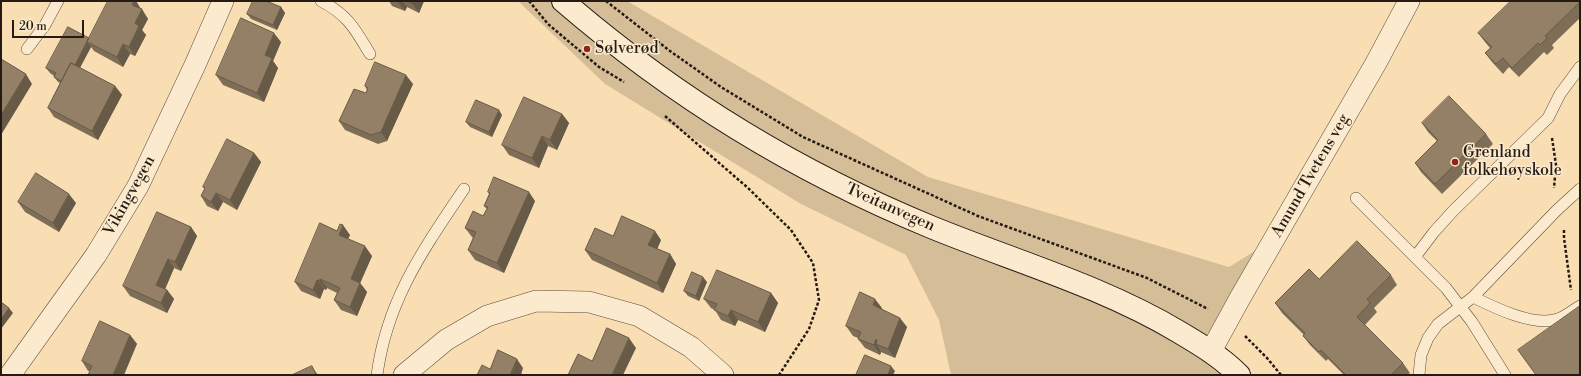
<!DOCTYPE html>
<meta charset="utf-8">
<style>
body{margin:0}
#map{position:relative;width:1581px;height:376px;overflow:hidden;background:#f9deb4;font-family:"Libre Bodoni",serif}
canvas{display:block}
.frame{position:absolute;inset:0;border:2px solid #251b12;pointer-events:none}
.scale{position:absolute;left:12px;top:20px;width:72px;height:18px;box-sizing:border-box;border:2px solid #251b12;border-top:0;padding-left:5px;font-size:12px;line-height:14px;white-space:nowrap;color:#251b12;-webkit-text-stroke:3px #fbeace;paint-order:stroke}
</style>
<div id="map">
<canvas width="1581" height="376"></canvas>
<div class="frame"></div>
<div class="scale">20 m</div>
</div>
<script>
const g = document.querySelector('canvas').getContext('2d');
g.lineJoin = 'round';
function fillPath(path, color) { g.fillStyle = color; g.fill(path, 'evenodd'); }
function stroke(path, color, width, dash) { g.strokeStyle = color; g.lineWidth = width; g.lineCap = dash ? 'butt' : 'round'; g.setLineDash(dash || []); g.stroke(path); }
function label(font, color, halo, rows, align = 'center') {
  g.font = font + ' "Libre Bodoni",serif'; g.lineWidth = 3; g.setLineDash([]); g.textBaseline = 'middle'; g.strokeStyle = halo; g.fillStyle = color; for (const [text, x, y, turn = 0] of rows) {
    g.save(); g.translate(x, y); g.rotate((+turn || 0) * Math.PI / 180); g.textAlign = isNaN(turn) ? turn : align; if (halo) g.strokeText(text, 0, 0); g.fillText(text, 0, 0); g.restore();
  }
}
fillPath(new Path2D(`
 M 518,1 L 627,1 L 928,177 L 1229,267 L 1271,241 L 1203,349 L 1229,375 L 951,375 L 939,320 L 906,255 L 801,204 L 605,84 Z`), '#d5bd98');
const service = new Path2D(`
 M 321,1 C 348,15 355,29 370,54
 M 27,49 L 45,25 L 58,1
 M 1356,198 L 1415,257
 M 1473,297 C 1495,308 1534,327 1558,319 C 1566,316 1573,310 1580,306
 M 377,375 C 387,300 423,250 464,189
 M 1419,375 L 1421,355 L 1428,338 L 1438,324 L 1473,297 L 1557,210 L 1580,189
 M 1505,375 L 1472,322 L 1446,288 L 1415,257 L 1434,232 L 1453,211 L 1548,118 L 1560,94 L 1580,67`);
const minor = new Path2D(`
 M 1211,351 L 1240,298 L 1376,63 L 1409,1
 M 10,375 L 96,255 L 138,186 L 195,65 L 223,1
 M 404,375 L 446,340 L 487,316 L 536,301 L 589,302 L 639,316 L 691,347 L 723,375`);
const secondary = new Path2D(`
 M 563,1 C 673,96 797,172 931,227 C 1014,261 1102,286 1179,332 C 1201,345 1221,357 1239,375`);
stroke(service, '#5a4c3a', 12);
stroke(minor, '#5a4c3a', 22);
stroke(secondary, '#251b12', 24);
stroke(new Path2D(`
 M 529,1 L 548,24 L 599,67 L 624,82
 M 606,1 L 670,51 L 721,87 L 803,137 L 978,216 L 1147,278 L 1208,309
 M 665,116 L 748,188 L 791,230 L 813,263 L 819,300 L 809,329 L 779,375
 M 1552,138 L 1556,165 L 1554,188
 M 1564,230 L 1564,238 L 1571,290
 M 1245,336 L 1267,358 L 1281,375`), '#251b12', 2.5, [3, 2]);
stroke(service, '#fbeace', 11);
stroke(minor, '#fbeace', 21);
stroke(secondary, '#fbeace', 22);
fillPath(new Path2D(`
 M 389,1 L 424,1 L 419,13 L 407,7 L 405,11 L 392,6 Z
 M 1580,1 L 1580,18 L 1552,45 L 1554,48 L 1547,55 L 1544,52 L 1519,77 L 1509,67 L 1503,74 L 1492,62 L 1485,53 L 1490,48 L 1485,42 L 1478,33 Z
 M 281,7 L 285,13 L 277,30 L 251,19 L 247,14 Z
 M 141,9 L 148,19 L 142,30 L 146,35 L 135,56 L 130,54 L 123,67 L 94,51 L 91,47 L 80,68 L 115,86 L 122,95 L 98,140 L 54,117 L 48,108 L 60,83 L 58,82 L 54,77 L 54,76 L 50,73 L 46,68 L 89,38 Z
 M 281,42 L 273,61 L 278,68 L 264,102 L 223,85 L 216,75 Z
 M 413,84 L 387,141 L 378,144 L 345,130 L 339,121 L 366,93 L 367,90 L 365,86 Z
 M 562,114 L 569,123 L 557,150 L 548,146 L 539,168 L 509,155 L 502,145 Z
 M 502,115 L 492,137 L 470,127 L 466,122 Z
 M 1422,123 L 1486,134 L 1493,144 L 1442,194 L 1421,172 L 1415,163 L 1437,141 L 1428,132 Z
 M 254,153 L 261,162 L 237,210 L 223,202 L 218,211 L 207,206 L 201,196 L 205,189 L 203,187 Z
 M 488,192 L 535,201 L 504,273 L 475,260 L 468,250 L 473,238 L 472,237 L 465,228 L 483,216 L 487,209 L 484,206 L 489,194 Z
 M 18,202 L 76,203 L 59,232 L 25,212 Z
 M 191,227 L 197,236 L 181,271 L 174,268 L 165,289 L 167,290 L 174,299 L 167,313 L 130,296 L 123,286 Z
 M 337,231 L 350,235 L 348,239 L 372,256 L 360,283 L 367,292 L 357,316 L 341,310 L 334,300 L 337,293 L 327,288 L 326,290 L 324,289 L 320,299 L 301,291 L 295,282 Z
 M 613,236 L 661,240 L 657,249 L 670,254 L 676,264 L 663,293 L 592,260 L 585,250 Z
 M 1391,275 L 1397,285 L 1374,308 L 1377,312 L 1365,325 L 1403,363 L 1410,373 L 1407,375 L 1344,375 L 1328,359 L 1326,361 L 1310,345 L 1303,336 L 1304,335 L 1282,313 L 1275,303 Z
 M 707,282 L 699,301 L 688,296 L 684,291 Z
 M 771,293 L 778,303 L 765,332 L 738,320 L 735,326 L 721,320 L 715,310 L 711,308 L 704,299 Z
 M 882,308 L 881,309 L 907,327 L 895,358 L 883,353 L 881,352 L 880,355 L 865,348 L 858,339 L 858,338 L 853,336 L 846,326 Z
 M 130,335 L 137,344 L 89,371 L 88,371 L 82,361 Z`), '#7e6e58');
fillPath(new Path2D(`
 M 134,1 L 136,1 L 141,9 L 139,14 L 132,5 Z
 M 398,1 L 402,1 L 407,7 L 405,11 L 398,2 Z
 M 413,1 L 424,1 L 419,13 L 412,3 Z
 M 281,7 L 285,13 L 277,30 L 273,25 Z
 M 142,9 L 148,19 L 142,30 L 146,35 L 135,56 L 129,47 L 135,23 Z
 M 274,33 L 281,42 L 273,61 L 278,68 L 264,102 L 257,93 L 265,55 Z
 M 87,42 L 91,47 L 71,84 L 67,79 Z
 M 123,44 L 130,54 L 123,67 L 117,57 Z
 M 26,74 L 32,84 L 1,135 L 1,115 Z
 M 406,75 L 413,84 L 387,141 L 381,132 Z
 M 115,86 L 122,95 L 98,140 L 92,131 Z
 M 499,110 L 502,115 L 492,137 L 489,132 Z
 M 562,114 L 569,123 L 557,150 L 550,140 Z
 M 542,136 L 548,146 L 539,168 L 532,158 Z
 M 254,153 L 261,162 L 237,210 L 230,200 Z
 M 529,192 L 535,201 L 504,273 L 497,263 Z
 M 216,193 L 223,202 L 218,211 L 211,202 Z
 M 69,194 L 76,203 L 59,232 L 53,223 Z
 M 343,225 L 350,235 L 345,245 L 339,235 Z
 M 191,227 L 197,236 L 181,271 L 175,262 Z
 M 655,231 L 661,240 L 655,254 L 648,245 Z
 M 365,246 L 372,256 L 358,288 L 351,279 Z
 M 670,254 L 676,264 L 663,293 L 657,283 Z
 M 168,259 L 174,268 L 163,294 L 156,285 Z
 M 703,277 L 707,282 L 699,301 L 696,296 Z
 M 320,279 L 327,288 L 326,290 L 319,281 Z
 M 317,280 L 324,289 L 320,299 L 313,290 Z
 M 360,283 L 367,292 L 357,316 L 350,307 Z
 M 167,290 L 174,299 L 167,313 L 161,303 Z
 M 771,293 L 778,303 L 765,332 L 758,322 Z
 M 875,299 L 882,308 L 879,314 L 873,305 Z
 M 9,308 L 13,313 L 1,329 L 1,319 Z
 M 731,310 L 738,320 L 735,326 L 728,316 Z
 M 900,318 L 907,327 L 895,358 L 888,349 Z
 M 130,335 L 137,344 L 124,375 L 113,375 Z
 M 629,338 L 636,348 L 623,375 L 612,375 Z
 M 876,339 L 880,345 L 876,344 L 881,352 L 880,355 L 874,345 Z
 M 517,359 L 523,368 L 521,375 L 510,375 Z
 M 312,366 L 315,371 L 318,375 L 316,375 Z
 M 891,366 L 895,371 L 893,375 L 888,375 Z`), '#675a47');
const building = new Path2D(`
 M 108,1 L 134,1 L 132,5 L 142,9 L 135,23 L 139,26 L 129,47 L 123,44 L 117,57 L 87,42 Z
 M 253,1 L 266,1 L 281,7 L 273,25 L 247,14 Z
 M 407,1 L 413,1 L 412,3 Z
 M 1511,1 L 1580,1 L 1580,2 L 1545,36 L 1547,38 L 1540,45 L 1538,43 L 1512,68 L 1503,58 L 1496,64 L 1485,53 L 1492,47 L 1478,33 Z
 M 241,18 L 274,33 L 265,55 L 272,58 L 257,93 L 216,75 Z
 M 68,27 L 89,38 L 75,65 L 71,63 L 61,81 L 54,77 L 56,73 L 46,68 Z
 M 1,59 L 26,74 L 1,115 Z
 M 375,62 L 406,75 L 381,132 L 371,135 L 339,121 L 354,89 L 366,93 L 368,88 L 365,86 Z
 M 71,63 L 115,86 L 92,131 L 48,108 Z
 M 1449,96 L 1486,134 L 1435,184 L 1415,163 L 1438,140 L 1422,123 Z
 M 524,97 L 562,114 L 550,140 L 542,136 L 532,158 L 502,145 Z
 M 476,100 L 499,110 L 489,132 L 466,122 Z
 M 227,139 L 254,153 L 230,200 L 216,193 L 211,202 L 201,196 L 205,188 L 203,187 Z
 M 36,173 L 69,194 L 53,223 L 18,202 Z
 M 494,177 L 529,192 L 497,263 L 468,250 L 476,232 L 465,228 L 473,211 L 483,216 L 488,207 L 484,206 L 490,193 L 488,192 Z
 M 157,212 L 191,227 L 175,262 L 168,259 L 156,285 L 167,290 L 161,303 L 123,286 Z
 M 622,216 L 655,231 L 648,245 L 670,254 L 657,283 L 585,250 L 595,228 L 613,236 Z
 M 320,223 L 337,231 L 340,224 L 343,225 L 339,235 L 365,246 L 351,279 L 360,283 L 350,307 L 334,300 L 340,288 L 320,279 L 319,281 L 317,280 L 313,290 L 295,282 Z
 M 1357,241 L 1391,275 L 1367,299 L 1370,303 L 1357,317 L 1403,363 L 1391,375 L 1346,375 L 1321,350 L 1319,352 L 1303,336 L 1305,333 L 1275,303 L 1309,269 L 1319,279 Z
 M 717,270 L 771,293 L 758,322 L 731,310 L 728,316 L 714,310 L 717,304 L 704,299 Z
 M 692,272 L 703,277 L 696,296 L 684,291 Z
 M 860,292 L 875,299 L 873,305 L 900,318 L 888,349 L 876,344 L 877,340 L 876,339 L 874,345 L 858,339 L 861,332 L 846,326 Z
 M 1,302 L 9,308 L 1,319 Z
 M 1580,306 L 1580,374 L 1579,375 L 1536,375 L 1518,350 Z
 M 100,321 L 130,335 L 113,375 L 88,375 L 92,366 L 82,361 Z
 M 607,328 L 629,338 L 612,375 L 568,375 L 578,354 L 592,361 Z
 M 498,350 L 517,359 L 510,375 L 477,375 L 482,365 L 490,369 Z
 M 865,355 L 891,366 L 888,375 L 856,375 Z
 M 312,366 L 316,375 L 292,375 Z`);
fillPath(building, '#938066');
stroke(building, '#675a47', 1);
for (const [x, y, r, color] of [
 [587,49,4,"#8f2418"],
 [1455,162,4,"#8f2418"]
]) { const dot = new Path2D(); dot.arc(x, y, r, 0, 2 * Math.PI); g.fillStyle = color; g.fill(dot); stroke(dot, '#fbeace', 1.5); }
label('16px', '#251b12', '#fbeace', [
 ["Sølverød",595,49],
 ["Grenland",1463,153],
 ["folkehøyskole",1463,171]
], 'left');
label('16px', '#251b12', '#fbeace', [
 ["Amund Tvetens veg",1311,176,-60],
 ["Vikingvegen",130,196,-61],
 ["Tveitanvegen",890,208,24]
]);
</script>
